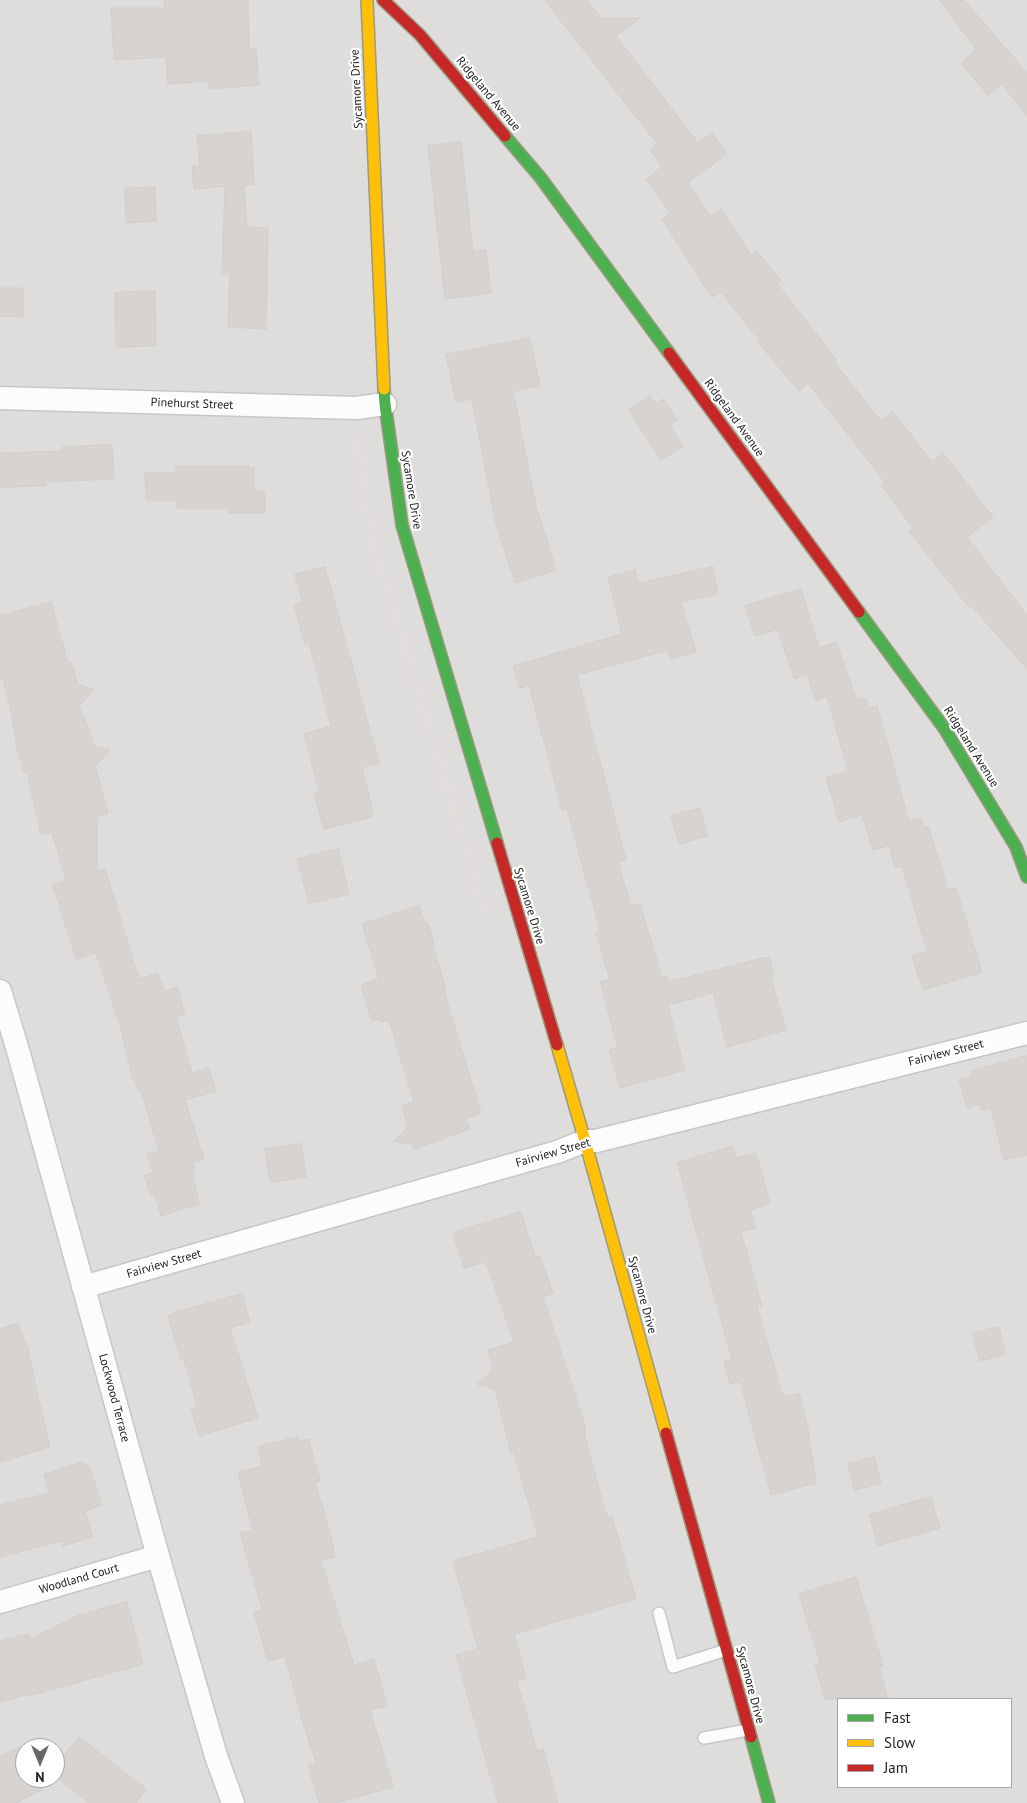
<!DOCTYPE html>
<style>
body{margin:0}
#map{position:relative;width:1027px;height:1803px;overflow:hidden;background:#efedea;font-family:"PT Sans",sans-serif}
canvas{display:block}
.legend{position:absolute;left:837px;top:1698px;width:175px;height:90px;box-sizing:border-box;background:#fff;border:1px solid #a6a6a6;margin:0;padding:6px 9px;list-style:none;font-size:15px;color:#212121}
.legend li{display:flex;align-items:center;gap:10px;height:25px}
.legend b{width:25px;border:1px solid #a6a6a6}
.north{position:absolute;left:15px;top:1738px;width:50px;height:50px;box-sizing:border-box;background:#fff;border:1px solid #a6a6a6;border-radius:50%;rotate:180deg;font-size:14px;font-weight:700;line-height:20px;text-align:center;color:#212121}
.north::after{content:'';display:block;margin:auto;width:18px;height:22px;background:#696867;clip-path:polygon(50% 0,100% 100%,50% 72%,0 100%)}
</style>
<div id="map">
<canvas width="1027" height="1803"></canvas>
<ul class="legend">
<li><b style="height:6px;background:#4caf50"></b>Fast</li>
<li><b style="height:6px;background:#ffc107"></b>Slow</li>
<li><b style="height:6px;background:#c62828"></b>Jam</li>
</ul>
<div class="north">N</div>
</div>
<script>
const g = document.querySelector('canvas').getContext('2d');
g.lineJoin = 'round';
function fillPath(path, color) { g.fillStyle = color; g.fill(path, 'evenodd'); }
function stroke(path, color, width, dash) { g.strokeStyle = color; g.lineWidth = width; g.lineCap = dash ? 'butt' : 'round'; g.setLineDash(dash || []); g.stroke(path); }
function label(font, color, halo, rows, align = 'center') {
  g.font = font + ' "PT Sans",sans-serif'; g.lineWidth = 4.5; g.setLineDash([]); g.textBaseline = 'middle'; g.strokeStyle = halo; g.fillStyle = color; for (const [text, x, y, turn = 0] of rows) {
    g.save(); g.translate(x, y); g.rotate((+turn || 0) * Math.PI / 180); g.textAlign = isNaN(turn) ? turn : align; if (halo) g.strokeText(text, 0, 0); g.fillText(text, 0, 0); g.restore();
  }
}
fillPath(new Path2D(`
 M 0,0 L 1027,0 L 1027,1803 L 0,1803 ZM 838,1699 L 1011,1699 L 1011,1787 L 838,1787 ZM 25,1748 L 55,1748 L 55,1778 L 25,1778 Z`), '#dedddb');
const building = new Path2D(`
 M 164,0 L 248,0 L 249,50 L 256,49 L 259,85 L 210,89 L 209,81 L 168,84 L 166,57 L 114,60 L 111,8 L 165,8 Z
 M 545,0 L 587,0 L 601,18 L 640,18 L 616,36 L 698,143 L 712,133 L 727,154 L 688,182 L 710,216 L 721,209 L 751,255 L 756,250 L 781,281 L 777,284 L 837,360 L 834,362 L 881,421 L 893,412 L 932,462 L 943,453 L 993,517 L 967,537 L 1027,615 L 1027,669 L 971,605 L 969,607 L 909,531 L 913,528 L 881,485 L 885,482 L 808,383 L 799,391 L 758,342 L 760,341 L 721,292 L 713,297 L 697,276 L 698,275 L 662,219 L 670,213 L 646,179 L 662,167 L 650,150 L 657,144 Z
 M 940,0 L 964,0 L 1027,73 L 1027,116 L 1002,84 L 988,95 L 961,63 L 976,50 Z
 M 251,132 L 254,184 L 244,185 L 247,227 L 268,228 L 266,329 L 228,327 L 230,274 L 222,274 L 225,186 L 194,189 L 192,166 L 200,166 L 197,136 Z
 M 461,142 L 473,252 L 486,250 L 491,293 L 445,299 L 428,146 Z
 M 155,187 L 156,221 L 126,223 L 125,189 Z
 M 0,288 L 23,288 L 23,317 L 0,316 Z
 M 155,291 L 156,346 L 116,347 L 115,293 Z
 M 530,338 L 540,386 L 513,391 L 537,512 L 538,512 L 556,570 L 515,583 L 495,520 L 472,399 L 456,402 L 446,355 Z
 M 650,396 L 656,404 L 663,399 L 677,420 L 669,425 L 683,446 L 661,460 L 629,410 Z
 M 112,445 L 114,479 L 46,482 L 46,486 L 0,487 L 0,453 L 63,451 L 63,447 Z
 M 176,466 L 249,466 L 249,468 L 254,468 L 254,491 L 265,491 L 265,513 L 228,513 L 228,508 L 176,508 L 176,500 L 146,500 L 145,473 L 176,473 Z
 M 325,567 L 379,763 L 362,767 L 373,812 L 371,813 L 372,817 L 324,829 L 314,794 L 319,793 L 304,734 L 331,726 L 309,643 L 305,644 L 294,605 L 303,602 L 295,575 Z
 M 713,567 L 718,594 L 681,602 L 696,652 L 671,659 L 668,650 L 577,675 L 626,860 L 618,862 L 631,906 L 640,904 L 662,977 L 667,976 L 669,982 L 766,957 L 766,958 L 769,957 L 774,977 L 771,978 L 786,1030 L 727,1047 L 713,993 L 668,1005 L 685,1070 L 620,1088 L 609,1050 L 618,1048 L 600,982 L 610,980 L 596,932 L 600,930 L 567,809 L 562,810 L 529,685 L 520,688 L 513,666 L 622,634 L 608,577 L 635,570 L 638,583 Z
 M 801,589 L 819,648 L 836,642 L 857,700 L 866,698 L 869,708 L 877,706 L 909,821 L 921,818 L 923,827 L 928,826 L 948,890 L 956,888 L 982,972 L 923,990 L 912,956 L 927,951 L 902,866 L 895,868 L 889,845 L 873,850 L 862,815 L 839,822 L 826,777 L 848,771 L 827,696 L 816,700 L 807,674 L 795,679 L 777,629 L 755,636 L 745,606 Z
 M 51,602 L 68,663 L 71,662 L 78,684 L 93,690 L 79,706 L 88,727 L 94,747 L 110,750 L 95,766 L 108,813 L 97,817 L 97,871 L 105,869 L 139,979 L 158,973 L 164,991 L 177,987 L 185,1014 L 176,1017 L 192,1073 L 209,1068 L 216,1091 L 185,1100 L 204,1159 L 193,1162 L 195,1169 L 192,1169 L 199,1204 L 161,1216 L 155,1195 L 151,1196 L 144,1175 L 153,1172 L 147,1154 L 159,1151 L 141,1090 L 138,1091 L 135,1079 L 133,1080 L 118,1016 L 117,1017 L 96,953 L 76,959 L 53,885 L 66,881 L 52,832 L 41,835 L 27,772 L 24,773 L 17,747 L 11,710 L 3,679 L 0,679 L 0,616 Z
 M 700,808 L 708,836 L 679,844 L 671,816 Z
 M 338,849 L 349,894 L 309,904 L 297,859 Z
 M 419,906 L 425,924 L 428,923 L 434,944 L 433,945 L 446,990 L 444,991 L 481,1113 L 466,1119 L 470,1129 L 414,1149 L 412,1144 L 394,1141 L 408,1128 L 402,1106 L 414,1102 L 389,1020 L 380,1022 L 378,1019 L 372,1021 L 361,985 L 379,979 L 362,924 Z
 M 1027,1056 L 1027,1155 L 1004,1160 L 991,1108 L 982,1110 L 980,1104 L 967,1108 L 959,1079 L 972,1076 L 971,1071 Z
 M 301,1144 L 306,1177 L 270,1182 L 265,1149 Z
 M 732,1147 L 736,1158 L 756,1153 L 770,1203 L 750,1210 L 756,1228 L 741,1232 L 762,1306 L 757,1307 L 783,1397 L 799,1393 L 807,1423 L 816,1483 L 771,1495 L 740,1381 L 730,1384 L 724,1362 L 732,1359 L 677,1163 Z
 M 521,1212 L 535,1257 L 540,1256 L 553,1293 L 543,1297 L 585,1425 L 585,1438 L 607,1517 L 612,1516 L 636,1599 L 514,1634 L 526,1678 L 517,1681 L 537,1751 L 543,1749 L 558,1803 L 498,1803 L 456,1655 L 478,1649 L 453,1561 L 538,1537 L 514,1452 L 511,1453 L 495,1389 L 477,1384 L 493,1370 L 488,1350 L 514,1342 L 486,1262 L 464,1268 L 453,1233 Z
 M 242,1294 L 250,1322 L 230,1328 L 258,1418 L 199,1436 L 191,1409 L 197,1407 L 184,1359 L 181,1360 L 168,1316 L 173,1314 L 173,1313 Z
 M 18,1324 L 29,1351 L 28,1352 L 50,1447 L 0,1462 L 0,1329 Z
 M 999,1327 L 1006,1354 L 980,1361 L 972,1334 Z
 M 298,1437 L 299,1441 L 309,1439 L 320,1481 L 315,1482 L 331,1536 L 335,1557 L 321,1560 L 354,1665 L 374,1659 L 387,1706 L 370,1710 L 393,1787 L 335,1803 L 319,1803 L 308,1765 L 316,1763 L 304,1726 L 285,1656 L 268,1661 L 254,1612 L 262,1609 L 240,1533 L 253,1530 L 238,1472 L 263,1466 L 258,1447 Z
 M 874,1457 L 881,1483 L 855,1490 L 848,1464 Z
 M 83,1462 L 90,1469 L 102,1505 L 85,1511 L 93,1537 L 63,1546 L 62,1541 L 0,1557 L 0,1505 L 49,1493 L 44,1475 Z
 M 931,1497 L 940,1528 L 878,1546 L 869,1515 Z
 M 856,1577 L 883,1666 L 879,1667 L 888,1699 L 825,1699 L 815,1665 L 820,1663 L 799,1594 Z
 M 127,1602 L 143,1664 L 29,1696 L 29,1694 L 0,1702 L 0,1641 L 29,1634 L 30,1639 L 77,1616 Z
 M 79,1737 L 146,1789 L 136,1803 L 89,1803 L 55,1776 L 55,1767 Z
 M 22,1746 L 25,1753 L 25,1778 L 38,1778 L 43,1789 L 16,1803 L 0,1803 L 0,1757 Z`);
fillPath(building, '#d6d3d1');
stroke(building, '#d2cecb', 1);
const lane = new Path2D(`
 M 659,1613 L 673,1667 L 726,1650
 M 704,1738 L 748,1730`);
const street = new Path2D(`
 M 0,398 L 356,408 L 385,404
 M 0,991 L 19,1054 L 158,1556 L 216,1756 L 233,1803
 M 83,1287 L 557,1152 L 585,1141 L 596,1141 L 1027,1033
 M 0,1602 L 158,1556`);
const fast = new Path2D(`
 M 505,136 L 540,177 L 669,353
 M 384,389 L 385,404 L 402,525 L 497,843
 M 859,612 L 944,728 L 1016,847 L 1027,877
 M 751,1737 L 769,1803`);
const slow = new Path2D(`
 M 367,0 L 384,389
 M 557,1045 L 585,1141 L 666,1433`);
const jam = new Path2D(`
 M 383,0 L 420,35 L 505,136
 M 669,353 L 859,612
 M 497,843 L 557,1045
 M 666,1433 L 751,1737`);
stroke(lane, '#c8c7c6', 14);
stroke(street, '#c8c7c6', 25);
stroke(fast, '#9a9a80', 14);
stroke(slow, '#9a9a80', 14);
stroke(jam, '#9a9a80', 14);
stroke(new Path2D(`
 M 356,432 L 371,533 L 484,908`), '#ecdbda', 3, [2.5, 2.5]);
stroke(lane, '#fdfcfc', 11);
stroke(street, '#fdfcfc', 22);
stroke(fast, '#4caf50', 11);
stroke(slow, '#ffc107', 11);
stroke(jam, '#c62828', 11);
label('12px', '#212121', '#fff', [
 ["Sycamore Drive",357,89,-93],
 ["Ridgeland Avenue",488,94,50],
 ["Pinehurst Street",192,404,2],
 ["Ridgeland Avenue",734,418,54],
 ["Sycamore Drive",411,490,81],
 ["Ridgeland Avenue",971,747,58],
 ["Sycamore Drive",529,906,73],
 ["Fairview Street",946,1053,-14],
 ["Fairview Street",553,1153,-16],
 ["Fairview Street",164,1264,-16],
 ["Sycamore Drive",642,1295,75],
 ["Lockwood Terrace",114,1398,75],
 ["Woodland Court",79,1579,-16],
 ["Sycamore Drive",750,1685,75]
]);
</script>
